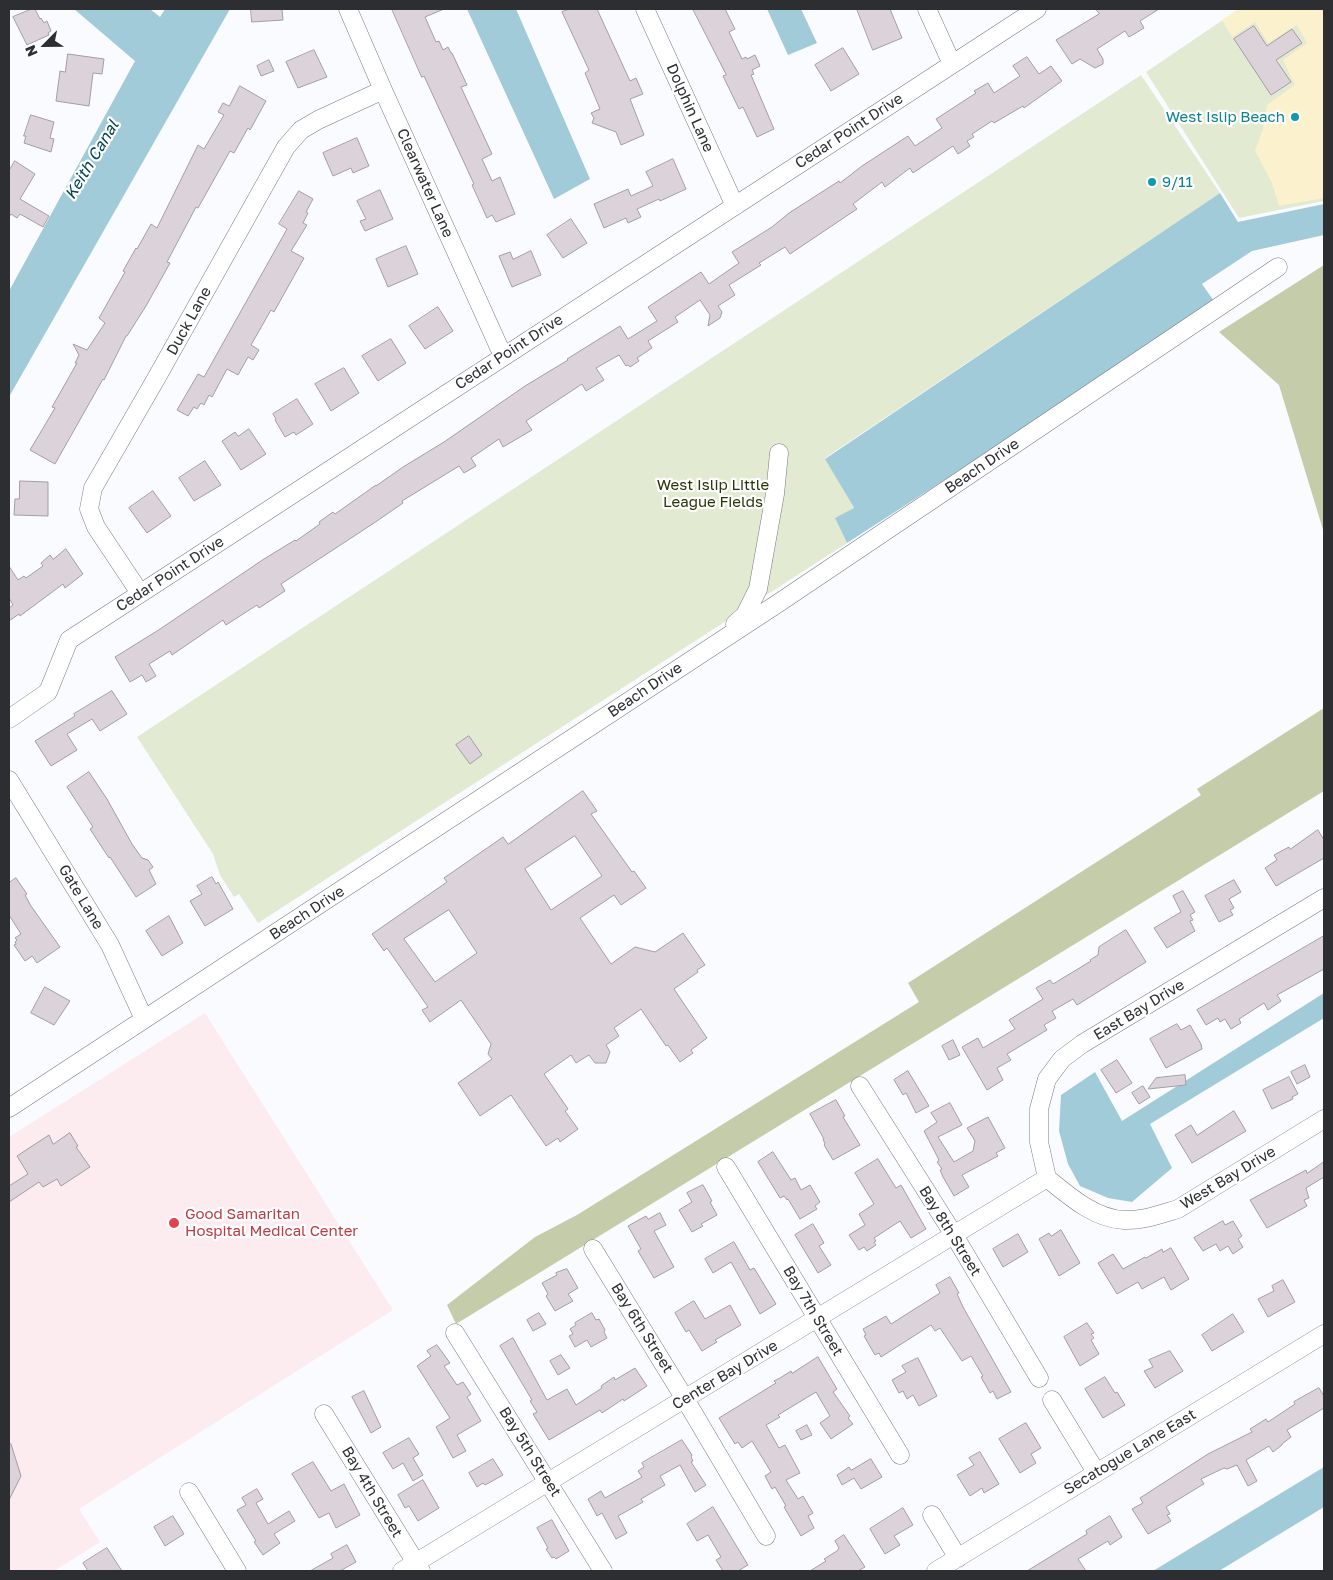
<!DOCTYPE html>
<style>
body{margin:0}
#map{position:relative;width:1333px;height:1580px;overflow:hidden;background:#f9fbff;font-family:"Golos Text",sans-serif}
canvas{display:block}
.frame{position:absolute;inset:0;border:10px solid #2d2e32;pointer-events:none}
.north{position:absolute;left:20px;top:20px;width:50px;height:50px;-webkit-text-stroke:4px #fff;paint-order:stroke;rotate:247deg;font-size:14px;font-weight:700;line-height:20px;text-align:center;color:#2d2e32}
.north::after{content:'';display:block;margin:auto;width:18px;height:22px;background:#2d2e32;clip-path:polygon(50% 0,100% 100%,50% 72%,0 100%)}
</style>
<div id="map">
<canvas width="1333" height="1580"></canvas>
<div class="frame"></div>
<div class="north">N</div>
</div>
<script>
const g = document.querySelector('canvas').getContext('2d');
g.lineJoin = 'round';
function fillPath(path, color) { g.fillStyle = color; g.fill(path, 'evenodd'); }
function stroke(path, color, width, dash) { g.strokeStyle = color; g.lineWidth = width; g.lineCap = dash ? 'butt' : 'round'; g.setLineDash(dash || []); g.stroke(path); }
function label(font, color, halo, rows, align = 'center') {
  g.font = font + ' "Golos Text",sans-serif'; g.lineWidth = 4.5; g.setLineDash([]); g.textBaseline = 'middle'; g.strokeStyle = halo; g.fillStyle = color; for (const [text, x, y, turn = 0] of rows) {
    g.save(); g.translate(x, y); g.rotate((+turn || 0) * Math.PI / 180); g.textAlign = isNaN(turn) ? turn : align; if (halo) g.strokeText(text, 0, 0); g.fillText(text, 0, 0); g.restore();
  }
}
fillPath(new Path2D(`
 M 205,1013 L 393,1310 L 79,1509 L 100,1542 L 54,1571 L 9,1571 L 9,1137 Z`), '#fcecf0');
fillPath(new Path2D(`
 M 1239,9 L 1324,9 L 1324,201 L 1239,218 L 1146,72 Z
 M 1141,75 L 1220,193 L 825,458 L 854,509 L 835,518 L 847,543 L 258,923 L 239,894 L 234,897 L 220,875 L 213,854 L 137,737 Z`), '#e3ead2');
fillPath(new Path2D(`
 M 1324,265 L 1324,533 L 1279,385 L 1219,332 Z
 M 1324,708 L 1324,791 L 456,1324 L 447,1305 L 535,1237 L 577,1215 L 919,1002 L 908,983 L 1201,795 L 1197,789 Z`), '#c4cca9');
fillPath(new Path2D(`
 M 1238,9 L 1324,9 L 1324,198 L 1279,206 L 1272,183 L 1255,151 L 1263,129 L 1267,105 L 1295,85 L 1283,60 L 1307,43 L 1297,25 L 1268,43 L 1255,22 L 1232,37 L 1222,20 Z`), '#fbf1cc');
fillPath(new Path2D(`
 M 74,9 L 150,9 L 160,17 L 165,9 L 230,9 L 9,397 L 9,291 L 135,61 Z
 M 467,9 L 516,9 L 590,179 L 554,199 Z
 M 767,9 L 801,9 L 817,43 L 788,55 Z
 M 1220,193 L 1238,222 L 1324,204 L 1324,235 L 1252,251 L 1202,284 L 1216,304 L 847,543 L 835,518 L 854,508 L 825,459 Z
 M 1324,993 L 1324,1018 L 1150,1124 L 1172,1168 L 1132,1202 L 1108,1198 L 1080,1186 L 1068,1164 L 1059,1131 L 1061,1095 L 1095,1072 L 1122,1121 Z
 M 1324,1467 L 1324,1507 L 1219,1571 L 1153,1571 Z`), '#a1cbd8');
const building = new Path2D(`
 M 32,9 L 35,9 L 40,19 L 41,18 L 44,23 L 47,21 L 51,31 L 48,33 L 49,35 L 27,45 L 13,17 Z
 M 251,9 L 282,9 L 283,20 L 252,22 Z
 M 392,9 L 444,9 L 425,17 L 436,42 L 439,41 L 443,50 L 448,47 L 451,53 L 452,53 L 467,85 L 461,87 L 492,154 L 482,159 L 492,181 L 500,177 L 515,214 L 496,222 L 492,215 L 487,218 L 472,185 L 474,184 L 424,76 L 422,77 Z
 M 570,9 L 597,9 L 630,81 L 636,78 L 643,94 L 630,99 L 644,135 L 621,145 L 616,132 L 592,123 L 594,118 L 591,113 L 600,109 L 585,73 L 589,70 L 562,12 Z
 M 693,9 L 725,9 L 735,29 L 729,32 L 742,59 L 746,57 L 747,59 L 755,55 L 760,66 L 752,70 L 754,74 L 751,75 L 774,129 L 757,137 L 743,107 L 739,109 L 723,76 L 726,75 Z
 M 857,9 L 890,9 L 902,38 L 873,50 Z
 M 1096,9 L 1159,9 L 1140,21 L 1144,28 L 1129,37 L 1125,31 L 1097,49 L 1103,59 L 1103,64 L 1095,68 L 1080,59 L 1072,64 L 1056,40 L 1099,14 Z
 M 1254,26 L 1267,46 L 1292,29 L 1302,43 L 1276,60 L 1291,82 L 1271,95 L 1234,39 Z
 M 843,48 L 859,74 L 831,91 L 815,65 Z
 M 314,50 L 327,77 L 298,88 L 286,62 Z
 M 68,54 L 104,59 L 102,74 L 93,73 L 89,106 L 56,101 L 60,71 L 65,72 Z
 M 1027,57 L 1039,74 L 1051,66 L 1062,81 L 1024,108 L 1023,106 L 994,123 L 992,121 L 972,134 L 974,137 L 967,141 L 970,146 L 958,154 L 953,146 L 913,173 L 910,168 L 885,187 L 882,182 L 853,204 L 857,209 L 790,254 L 785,247 L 759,263 L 761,265 L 729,285 L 735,295 L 718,306 L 722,312 L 720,318 L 708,326 L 710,315 L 700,300 L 675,317 L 678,322 L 648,341 L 652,348 L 637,358 L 639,361 L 630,367 L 628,365 L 626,366 L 619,355 L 596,368 L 604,380 L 586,391 L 582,384 L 526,421 L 532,430 L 503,447 L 499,439 L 471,458 L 476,466 L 464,473 L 459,466 L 402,501 L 403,503 L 374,523 L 281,584 L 285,591 L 259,608 L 257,605 L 226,625 L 223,620 L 172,655 L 170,651 L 149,664 L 156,676 L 146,682 L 142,675 L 130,682 L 115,657 L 157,631 L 264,559 L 295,540 L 296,541 L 320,524 L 319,522 L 333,512 L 335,514 L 376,485 L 376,486 L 403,467 L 444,442 L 525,386 L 568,360 L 567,359 L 620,326 L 628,339 L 657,321 L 648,307 L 701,272 L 709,284 L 739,263 L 732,252 L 772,227 L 789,213 L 839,181 L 840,183 L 862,166 L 908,136 L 915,146 L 942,128 L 936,119 L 976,93 L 974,91 L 988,83 L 994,93 L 1020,76 L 1013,66 Z
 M 269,60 L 274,71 L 261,76 L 257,66 Z
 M 240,86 L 266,101 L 250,130 L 248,128 L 234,153 L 230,151 L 198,208 L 196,207 L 167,262 L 170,263 L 146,306 L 127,336 L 126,336 L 104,380 L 103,379 L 55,464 L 30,450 L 55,408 L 52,407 L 77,363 L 75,363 L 79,355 L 73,344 L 87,350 L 105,323 L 99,318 L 125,272 L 123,271 L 136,248 L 137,249 L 151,224 L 157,228 L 198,145 L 204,149 L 224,115 L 218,112 L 223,103 L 229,106 Z
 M 31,115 L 54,122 L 50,138 L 54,139 L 51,152 L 24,143 L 26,136 L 24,136 Z
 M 357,138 L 369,166 L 353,173 L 351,168 L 333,176 L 323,153 Z
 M 673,159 L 686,189 L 660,201 L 659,199 L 637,209 L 641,217 L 628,223 L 626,218 L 604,228 L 594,204 L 628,189 L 631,196 L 653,186 L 646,172 Z
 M 15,161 L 35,174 L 20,199 L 49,216 L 43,227 L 20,214 L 17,218 L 11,214 L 9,217 L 9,171 Z
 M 380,190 L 393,219 L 365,231 L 360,221 L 366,219 L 357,201 Z
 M 299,191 L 313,199 L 306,212 L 308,213 L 303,223 L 307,225 L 291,251 L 304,258 L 274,312 L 271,310 L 251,345 L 259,350 L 253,360 L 248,357 L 238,375 L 227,369 L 212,397 L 209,395 L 204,405 L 201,403 L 197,409 L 194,407 L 188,416 L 177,410 L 198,374 L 204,377 L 287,229 L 279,224 Z
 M 571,219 L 587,243 L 563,258 L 547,235 Z
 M 406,246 L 418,274 L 388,287 L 376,259 Z
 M 531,251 L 541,275 L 512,287 L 499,256 L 510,252 L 513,259 Z
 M 438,307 L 453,331 L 425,349 L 409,326 Z
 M 391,339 L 406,363 L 378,381 L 362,356 Z
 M 344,368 L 359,393 L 331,411 L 315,384 Z
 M 297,399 L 313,424 L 296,435 L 294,432 L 285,437 L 275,420 L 276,419 L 273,414 Z
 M 249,429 L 266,454 L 241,470 L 222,441 L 235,432 L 238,436 Z
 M 205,461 L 221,485 L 194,501 L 179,478 Z
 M 20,481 L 48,482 L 48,516 L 14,515 L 15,499 L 19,499 Z
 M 153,491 L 171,516 L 147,533 L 129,508 Z
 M 66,549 L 83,574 L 65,588 L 63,584 L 20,616 L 19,614 L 9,621 L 9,608 L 13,605 L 9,598 L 9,566 L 18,580 L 24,576 L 26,578 L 43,566 L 41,563 L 50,555 L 53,559 Z
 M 112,691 L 127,714 L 100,731 L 92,719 L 67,734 L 77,750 L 51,766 L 35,741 L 75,716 L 74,714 Z
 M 469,736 L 482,755 L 470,764 L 456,745 Z
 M 89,772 L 107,799 L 132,844 L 142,858 L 148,860 L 153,867 L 149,870 L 156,884 L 136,897 L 110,857 L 109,858 L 90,829 L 93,827 L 67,787 Z
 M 583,791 L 597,811 L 591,814 L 632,872 L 634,871 L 646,888 L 621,905 L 614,895 L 580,918 L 611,964 L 635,947 L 655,952 L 683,933 L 705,965 L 697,970 L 698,972 L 674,989 L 707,1038 L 691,1050 L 693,1053 L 680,1062 L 668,1045 L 666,1046 L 641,1009 L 614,1028 L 619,1036 L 606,1045 L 610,1052 L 606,1063 L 595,1063 L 589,1055 L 576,1063 L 571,1055 L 544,1074 L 568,1109 L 565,1111 L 578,1129 L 560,1142 L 558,1138 L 546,1146 L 511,1095 L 480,1116 L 458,1083 L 492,1059 L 488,1054 L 491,1044 L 461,1000 L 430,1022 L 422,1010 L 428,1007 L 387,948 L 384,951 L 372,934 L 447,882 L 444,878 L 503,837 L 508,844 ZM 575,836 L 602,876 L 551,910 L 525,869 ZM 449,910 L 477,953 L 435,982 L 404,939 Z
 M 1318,830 L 1324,840 L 1324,858 L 1276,886 L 1265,868 L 1277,860 L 1274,855 L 1289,847 L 1290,849 Z
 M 212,877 L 216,884 L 218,882 L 233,909 L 205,926 L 190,901 L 202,894 L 197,886 Z
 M 16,878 L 27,894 L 25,895 L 31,906 L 60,947 L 37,963 L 32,956 L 25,961 L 14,945 L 16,944 L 15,942 L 17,940 L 15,938 L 21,934 L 9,915 L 9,883 Z
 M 1234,880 L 1241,892 L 1229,899 L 1234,908 L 1230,910 L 1233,915 L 1219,922 L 1205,896 Z
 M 1183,891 L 1195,912 L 1190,915 L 1193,920 L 1190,921 L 1195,931 L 1167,948 L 1154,928 L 1181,912 L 1173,896 Z
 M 169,916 L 183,943 L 162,956 L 146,931 Z
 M 1126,930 L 1146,962 L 1077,1005 L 1073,999 L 1052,1011 L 1056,1018 L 1044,1025 L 1047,1030 L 1007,1054 L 1011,1060 L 997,1068 L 1003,1080 L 987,1090 L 962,1047 L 978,1038 L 983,1048 L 1015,1029 L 1009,1020 L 1043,999 L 1036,988 L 1050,980 L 1053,984 L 1091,961 L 1090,960 L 1098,955 L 1099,947 Z
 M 1324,936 L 1324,969 L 1277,995 L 1281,1001 L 1268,1010 L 1264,1003 L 1239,1019 L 1241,1023 L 1231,1029 L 1225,1019 L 1220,1022 L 1218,1018 L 1206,1025 L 1197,1010 Z
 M 45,987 L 70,1001 L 54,1025 L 31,1013 Z
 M 1177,1024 L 1181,1030 L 1190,1025 L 1201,1044 L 1202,1049 L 1166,1068 L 1150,1039 Z
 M 953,1040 L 960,1055 L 949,1060 L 942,1046 Z
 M 1117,1060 L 1132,1083 L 1116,1093 L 1101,1070 Z
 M 1305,1065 L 1310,1077 L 1297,1084 L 1291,1072 Z
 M 908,1071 L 929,1106 L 916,1113 L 906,1093 L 903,1095 L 894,1080 Z
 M 1185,1075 L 1186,1085 L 1148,1089 L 1156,1078 Z
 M 1289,1077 L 1298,1094 L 1292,1097 L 1293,1099 L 1272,1109 L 1263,1090 Z
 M 1143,1086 L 1150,1097 L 1139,1104 L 1132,1093 Z
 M 836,1100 L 845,1116 L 843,1117 L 860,1145 L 833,1160 L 824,1145 L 825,1144 L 823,1139 L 824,1139 L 810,1114 Z
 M 950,1103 L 962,1125 L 938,1137 L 954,1162 L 973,1151 L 975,1141 L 967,1128 L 988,1117 L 1005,1148 L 996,1153 L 998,1156 L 962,1175 L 969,1187 L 954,1196 L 943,1177 L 940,1170 L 942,1169 L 937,1162 L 939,1161 L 938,1158 L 924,1131 L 937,1122 L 931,1113 Z
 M 1234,1111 L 1246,1131 L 1192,1163 L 1175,1135 L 1191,1125 L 1197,1135 Z
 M 70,1133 L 78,1146 L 76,1147 L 90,1167 L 61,1186 L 57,1179 L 43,1187 L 39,1182 L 9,1202 L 9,1186 L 28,1174 L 17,1156 L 49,1135 L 53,1144 Z
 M 773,1152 L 791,1180 L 795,1178 L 801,1190 L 810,1185 L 820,1202 L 815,1206 L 817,1209 L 800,1219 L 788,1199 L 787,1200 L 784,1196 L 780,1198 L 758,1162 Z
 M 878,1159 L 896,1188 L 901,1185 L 926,1229 L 911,1238 L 900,1221 L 874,1238 L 876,1241 L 874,1242 L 876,1245 L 867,1251 L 864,1247 L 859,1250 L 849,1235 L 865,1225 L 859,1214 L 874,1204 L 855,1173 Z
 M 1324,1162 L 1324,1177 L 1306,1188 L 1309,1198 L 1304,1200 L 1307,1206 L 1267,1228 L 1250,1200 L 1306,1170 L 1307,1173 Z
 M 703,1185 L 712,1201 L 710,1202 L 717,1215 L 701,1224 L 703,1226 L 692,1232 L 679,1210 L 692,1202 L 687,1193 Z
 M 660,1213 L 666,1225 L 654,1231 L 674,1267 L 654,1278 L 638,1251 L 641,1249 L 628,1226 L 646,1216 L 648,1219 Z
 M 1223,1221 L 1225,1225 L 1233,1221 L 1242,1236 L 1238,1239 L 1243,1247 L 1233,1254 L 1228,1246 L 1220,1251 L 1216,1244 L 1203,1251 L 1194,1238 Z
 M 813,1224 L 824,1243 L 819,1246 L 831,1265 L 818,1273 L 795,1235 Z
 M 1061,1230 L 1080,1263 L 1059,1276 L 1039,1239 L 1049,1233 L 1051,1236 Z
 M 1018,1234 L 1028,1252 L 1003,1267 L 993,1249 Z
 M 734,1242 L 750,1270 L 754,1268 L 776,1304 L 760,1314 L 731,1262 L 713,1273 L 705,1259 Z
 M 1171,1248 L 1189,1279 L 1171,1290 L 1164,1277 L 1142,1289 L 1138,1282 L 1117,1294 L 1098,1263 L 1113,1254 L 1123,1269 L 1145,1257 L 1146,1258 L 1162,1249 L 1163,1252 Z
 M 567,1269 L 578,1288 L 568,1294 L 573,1301 L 555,1311 L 546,1296 L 548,1294 L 542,1283 L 557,1275 L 556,1273 Z
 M 950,1277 L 959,1293 L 957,1294 L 963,1307 L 1011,1392 L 997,1399 L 993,1391 L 990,1393 L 981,1377 L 983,1376 L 971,1356 L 962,1361 L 940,1328 L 935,1331 L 931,1325 L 881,1357 L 879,1353 L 875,1355 L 864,1336 L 866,1335 L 863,1329 L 886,1316 L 891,1324 L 940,1293 L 936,1285 Z
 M 1283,1280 L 1295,1302 L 1268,1317 L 1258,1299 L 1274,1291 L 1272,1286 Z
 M 694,1301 L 705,1319 L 730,1305 L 741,1325 L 715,1340 L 717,1342 L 702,1351 L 689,1330 L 686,1332 L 675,1313 Z
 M 539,1313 L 546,1324 L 533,1331 L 527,1320 Z
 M 592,1313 L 596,1320 L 599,1319 L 605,1330 L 604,1332 L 607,1338 L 591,1347 L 587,1340 L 575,1347 L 569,1336 L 573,1334 L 570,1329 L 576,1325 L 575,1323 Z
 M 1233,1314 L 1244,1332 L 1212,1351 L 1202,1335 Z
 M 1087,1323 L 1094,1333 L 1091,1334 L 1094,1338 L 1091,1340 L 1099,1354 L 1080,1366 L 1064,1337 Z
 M 513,1338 L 547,1400 L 567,1389 L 576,1405 L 602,1388 L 601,1386 L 614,1377 L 615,1380 L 635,1368 L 647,1386 L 624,1401 L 623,1399 L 602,1413 L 600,1410 L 549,1440 L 533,1414 L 537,1412 L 530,1401 L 532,1400 L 500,1346 Z
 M 437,1345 L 450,1363 L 444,1366 L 457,1385 L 463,1382 L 471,1394 L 467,1397 L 481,1421 L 457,1435 L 466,1451 L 453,1458 L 436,1427 L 450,1418 L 417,1366 L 431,1356 L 427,1351 Z
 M 1170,1351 L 1183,1371 L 1155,1388 L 1144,1371 L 1153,1367 L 1149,1360 Z
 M 561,1355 L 570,1368 L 558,1375 L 550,1361 Z
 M 818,1357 L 837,1389 L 833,1392 L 850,1416 L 848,1418 L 853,1424 L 831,1439 L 820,1423 L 830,1416 L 816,1392 L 778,1415 L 780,1417 L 766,1425 L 779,1448 L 785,1445 L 800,1473 L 786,1480 L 798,1499 L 803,1496 L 813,1513 L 808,1516 L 814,1528 L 801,1536 L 784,1507 L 786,1506 L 775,1487 L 772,1489 L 765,1476 L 771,1472 L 752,1441 L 742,1448 L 738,1442 L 735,1444 L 719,1418 L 776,1383 L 774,1381 L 780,1378 L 791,1371 L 792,1373 Z
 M 918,1358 L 937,1396 L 919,1406 L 913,1395 L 907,1399 L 903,1391 L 899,1393 L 892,1380 L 906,1372 L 902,1366 Z
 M 1105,1377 L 1115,1393 L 1117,1392 L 1125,1405 L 1103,1418 L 1085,1389 Z
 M 1319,1388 L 1324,1396 L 1324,1408 L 1287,1430 L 1291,1437 L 1282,1444 L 1282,1445 L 1273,1452 L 1269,1446 L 1246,1460 L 1257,1481 L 1248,1486 L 1237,1465 L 1227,1469 L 1224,1468 L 1201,1479 L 1204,1484 L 1202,1485 L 1166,1507 L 1170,1514 L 1167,1515 L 1171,1521 L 1148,1534 L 1132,1509 L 1143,1503 L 1140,1498 L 1208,1454 L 1252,1432 L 1250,1429 L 1266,1419 L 1268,1422 L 1295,1404 L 1294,1402 Z
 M 364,1391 L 381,1427 L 371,1433 L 352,1397 Z
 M 1026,1423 L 1041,1448 L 1031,1454 L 1036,1463 L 1020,1473 L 999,1439 Z
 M 807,1425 L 812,1435 L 801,1440 L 796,1431 Z
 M 409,1438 L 419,1454 L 413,1458 L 423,1475 L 413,1481 L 403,1463 L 393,1469 L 383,1453 Z
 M 682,1440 L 692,1455 L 691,1457 L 693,1461 L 691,1462 L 706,1485 L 695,1492 L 680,1465 L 660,1476 L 665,1485 L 641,1499 L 643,1502 L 618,1516 L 627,1533 L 616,1539 L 602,1513 L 597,1516 L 588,1499 L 601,1491 L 605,1498 L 642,1477 L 638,1471 L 644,1467 L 642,1463 Z
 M 11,1444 L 21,1476 L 9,1500 L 9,1445 Z
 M 980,1452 L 999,1484 L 984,1493 L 982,1488 L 970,1496 L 957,1475 L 974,1465 L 969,1458 Z
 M 493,1459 L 503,1475 L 485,1485 L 483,1483 L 477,1487 L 469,1473 Z
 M 871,1459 L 882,1477 L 861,1489 L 854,1478 L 842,1485 L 837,1475 L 849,1467 L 851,1470 Z
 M 313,1462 L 331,1491 L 344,1484 L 360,1515 L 336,1528 L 329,1513 L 319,1518 L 292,1474 Z
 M 423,1480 L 439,1508 L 418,1521 L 409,1506 L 405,1508 L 398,1495 Z
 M 257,1489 L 263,1499 L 256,1503 L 268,1524 L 289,1511 L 295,1521 L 274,1534 L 280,1543 L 263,1555 L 254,1542 L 256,1541 L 237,1510 L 246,1505 L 242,1498 Z
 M 713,1507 L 748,1565 L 738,1571 L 723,1571 L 716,1560 L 721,1557 L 708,1535 L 697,1541 L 687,1524 Z
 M 903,1508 L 913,1525 L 894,1536 L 900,1545 L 885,1554 L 870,1529 Z
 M 173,1516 L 184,1534 L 165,1546 L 154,1527 Z
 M 1110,1516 L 1122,1537 L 1110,1545 L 1108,1541 L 1078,1559 L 1086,1571 L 1027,1571 L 1087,1534 L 1086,1531 Z
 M 552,1520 L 569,1551 L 556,1559 L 554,1557 L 552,1558 L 546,1549 L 548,1548 L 537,1528 Z
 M 844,1535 L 865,1567 L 858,1571 L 810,1571 L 826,1561 L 824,1559 L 837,1551 L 839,1548 L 835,1541 Z
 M 347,1545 L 356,1562 L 340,1571 L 310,1571 L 333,1558 L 331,1554 Z
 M 107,1548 L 122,1571 L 88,1571 L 83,1563 Z`);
fillPath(building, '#dcd3da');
stroke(building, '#a59da4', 1);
const minor = new Path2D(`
 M 348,9 L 383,90 L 503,356
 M 645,9 L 735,206
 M 927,9 L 952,64
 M 140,593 L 96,527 L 89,509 L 93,488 L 157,377 L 286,147 L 301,130 L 318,120 L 383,90
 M 735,624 L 745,615 L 758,589 L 775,494 L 779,453
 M 9,719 L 48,692 L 69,640 L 1037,9
 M 9,780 L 110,945 L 144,1019
 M 860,1086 L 954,1235 L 1039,1378
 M 9,1108 L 780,602 L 1278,267
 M 726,1167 L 900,1455
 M 1047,1178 L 1039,1142 L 1039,1109 L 1047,1079 L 1062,1059 L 1082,1044 L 1324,898
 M 1047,1178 C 1069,1196 1095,1219 1124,1220 C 1142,1221 1161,1214 1178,1209 L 1324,1119
 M 593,1249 L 685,1399 L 766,1536
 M 455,1333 L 603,1571
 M 1052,1400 L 1096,1472
 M 324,1414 L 421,1571
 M 189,1492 L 237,1571
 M 932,1515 L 958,1558
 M 402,1571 L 1047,1178
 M 936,1571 L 1324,1334`);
stroke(minor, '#787c85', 19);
stroke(minor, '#fff', 18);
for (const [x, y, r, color] of [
 [1295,117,5,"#0f9aa8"],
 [1152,182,5,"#0f9aa8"],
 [174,1223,6,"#e0444e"]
]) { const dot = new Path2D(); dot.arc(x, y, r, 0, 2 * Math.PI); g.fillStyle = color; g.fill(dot); stroke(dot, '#fff', 2); }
label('15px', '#2d2e32', '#fff', [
 ["Dolphin Lane",690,108,66],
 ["Cedar Point Drive",849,131,-33],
 ["Clearwater Lane",425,183,66],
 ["Duck Lane",189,321,-61],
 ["Cedar Point Drive",509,352,-33],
 ["Beach Drive",982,466,-34],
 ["Cedar Point Drive",170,574,-33],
 ["Beach Drive",645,690,-34],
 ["Gate Lane",81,897,59],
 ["Beach Drive",307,913,-33],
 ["East Bay Drive",1139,1010,-31],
 ["West Bay Drive",1228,1178,-31],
 ["Bay 8th Street",950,1231,58],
 ["Bay 7th Street",813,1311,59],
 ["Bay 6th Street",642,1328,58],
 ["Center Bay Drive",725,1375,-31],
 ["Bay 5th Street",530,1452,58],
 ["Secatogue Lane East",1130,1452,-31],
 ["Bay 4th Street",372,1492,59]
]);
label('15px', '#0d838f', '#fff', [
 ["West Islip Beach",1285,117],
 ["9/11",1162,182,"left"]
], 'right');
label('15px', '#2b3308', '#fff', [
 ["West Islip Little",713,485],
 ["League Fields",713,502]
]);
label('15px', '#be3a42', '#fff', [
 ["Good Samaritan",185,1214],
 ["Hospital Medical Center",185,1231]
], 'left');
label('italic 16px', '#034452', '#fff', [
 ["Keith Canal",92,160,-59]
]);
</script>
